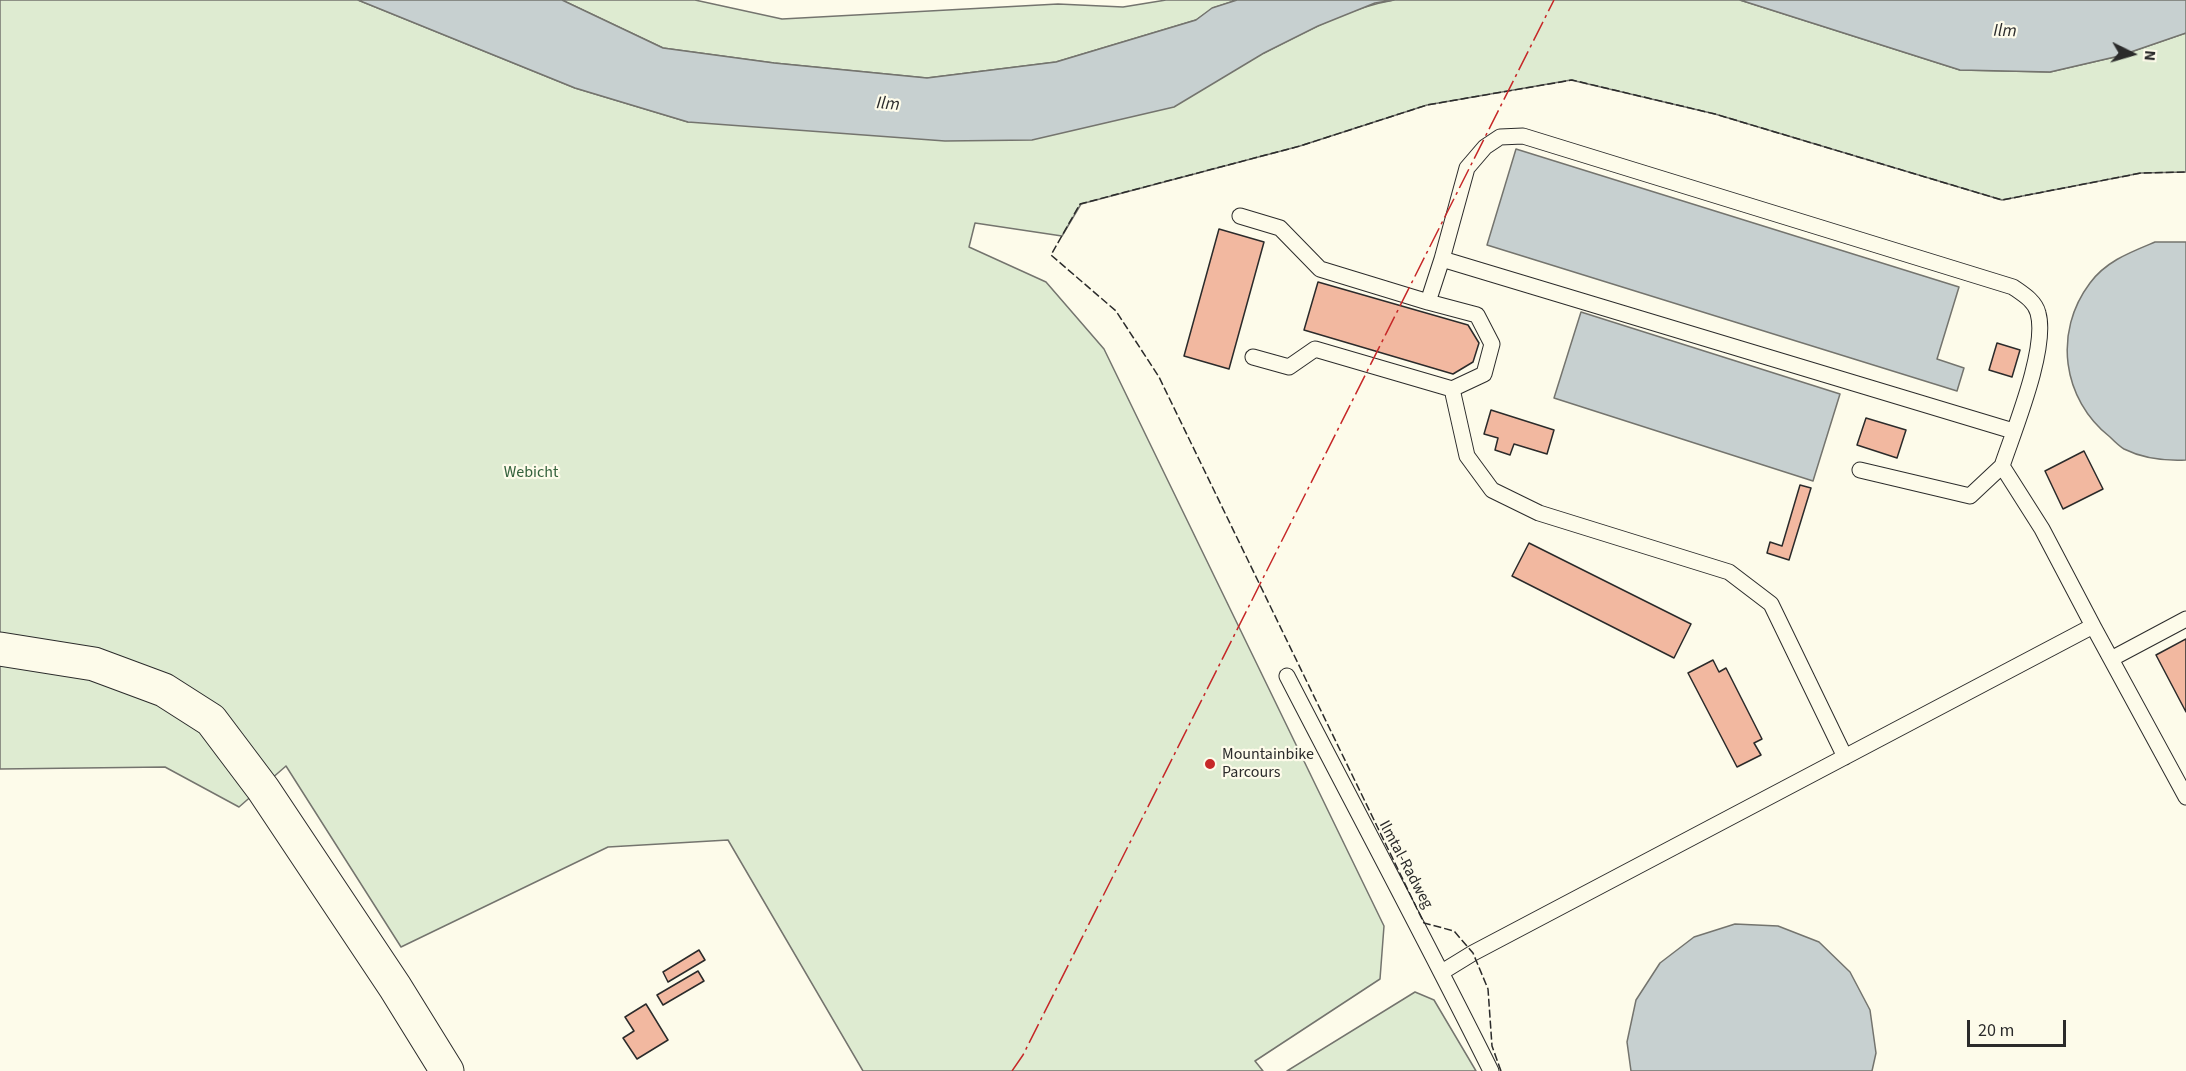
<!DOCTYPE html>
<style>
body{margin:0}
#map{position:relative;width:2186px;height:1071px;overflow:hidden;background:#fdfbea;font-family:"Source Sans 3",sans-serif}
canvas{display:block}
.north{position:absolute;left:2102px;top:24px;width:60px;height:60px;-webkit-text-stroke:4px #fdfbea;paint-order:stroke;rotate:95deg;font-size:16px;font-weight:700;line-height:24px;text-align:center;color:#2b2b2b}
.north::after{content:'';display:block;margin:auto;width:21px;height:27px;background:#2b2b2b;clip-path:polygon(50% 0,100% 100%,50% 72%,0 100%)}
.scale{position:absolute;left:1967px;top:1020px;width:99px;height:27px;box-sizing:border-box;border:3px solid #2b2b2b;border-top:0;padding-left:8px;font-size:18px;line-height:21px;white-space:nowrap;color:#2b2b2b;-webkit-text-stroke:4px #fdfbea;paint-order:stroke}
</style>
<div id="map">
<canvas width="2186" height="1071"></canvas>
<div class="north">N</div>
<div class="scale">20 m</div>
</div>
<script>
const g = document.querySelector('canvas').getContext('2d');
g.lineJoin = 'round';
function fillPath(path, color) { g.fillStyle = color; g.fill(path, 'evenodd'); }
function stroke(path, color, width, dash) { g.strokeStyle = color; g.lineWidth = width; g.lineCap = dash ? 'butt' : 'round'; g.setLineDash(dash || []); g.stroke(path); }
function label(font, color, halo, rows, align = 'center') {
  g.font = font + ' "Source Sans 3",sans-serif'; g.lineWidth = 4.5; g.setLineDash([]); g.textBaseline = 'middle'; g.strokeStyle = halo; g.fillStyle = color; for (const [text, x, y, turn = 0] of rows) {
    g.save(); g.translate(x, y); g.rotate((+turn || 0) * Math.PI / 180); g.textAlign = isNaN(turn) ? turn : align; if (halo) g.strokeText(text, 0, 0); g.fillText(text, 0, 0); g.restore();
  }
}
const green = new Path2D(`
 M 0,0 L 358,0 L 575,88 L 688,122 L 1264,53 C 1305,32 1348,8 1394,0 L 1740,0 L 1960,70 L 2050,72 L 2119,56 L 2186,33 L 2186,172 L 2141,173 L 2002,200 L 1715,114 L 1571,80 L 1427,105 L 1300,146 L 1081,204 L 1062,236 L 975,223 L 969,247 L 1046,282 L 1104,349 L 1384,926 L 1380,979 L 1255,1061 L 1263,1071 L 863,1071 L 728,840 L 608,847 L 401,947 L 286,766 L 239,807 L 165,767 L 0,769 Z
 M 562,0 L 695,0 L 782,19 L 1058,4 L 1123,7 L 1166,0 L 1237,0 L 1213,8 L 1196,20 L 1056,62 L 927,78 L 774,63 L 663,48 Z
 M 1415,992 L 1434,1000 L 1476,1071 L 1287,1071 Z`);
fillPath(green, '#deebd1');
stroke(green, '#74746e', 1.5);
const water = new Path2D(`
 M 358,0 L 562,0 L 663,48 L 774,63 L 927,78 L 1056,62 L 1196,20 L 1212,8 L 1237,0 L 1394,0 L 1375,3 L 1318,26 L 1264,53 L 1174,107 L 1032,140 L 945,141 L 688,122 L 575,88 Z
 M 1740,0 L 2186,0 L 2186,33 L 2119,56 L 2050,72 L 1960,70 Z
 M 1516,149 L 1959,287 L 1937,359 L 1964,368 L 1957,391 L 1487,245 Z
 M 2155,242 L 2186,242 L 2186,460 C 2165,461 2144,459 2124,449 C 2119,446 2114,441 2110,437 C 2062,399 2053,332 2090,283 C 2106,261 2131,252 2155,242 Z
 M 1581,312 L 1840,394 L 1813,481 L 1554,398 Z
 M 1735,924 L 1778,926 L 1819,942 L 1850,972 L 1870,1010 L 1876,1053 L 1872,1071 L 1631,1071 L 1627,1042 L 1636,1000 L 1660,963 L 1694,937 Z`);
fillPath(water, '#c7d0d0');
stroke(water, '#74746e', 1.5);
const building = new Path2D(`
 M 1219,229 L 1264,242 L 1229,369 L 1184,356 Z
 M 1318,282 L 1468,325 L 1479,343 L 1473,362 L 1453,374 L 1304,330 Z
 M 1997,343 L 2020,350 L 2012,377 L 1989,370 Z
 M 1491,410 L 1554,430 L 1547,454 L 1514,444 L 1510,455 L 1495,450 L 1498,438 L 1484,434 Z
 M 1866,418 L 1906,430 L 1897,458 L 1857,445 Z
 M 2084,451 L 2103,489 L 2063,509 L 2045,471 Z
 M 1800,485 L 1811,488 L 1789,560 L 1767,553 L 1770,542 L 1782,546 Z
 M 1529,543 L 1691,624 L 1674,658 L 1512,576 Z
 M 2186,639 L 2186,712 L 2156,655 Z
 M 1713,660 L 1719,672 L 1726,668 L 1762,739 L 1754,743 L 1761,755 L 1737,767 L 1688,673 Z
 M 699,950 L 705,960 L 668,982 L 663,972 Z
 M 698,971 L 704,981 L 663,1005 L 657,995 Z
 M 646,1004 L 668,1040 L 637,1059 L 623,1038 L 634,1031 L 625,1017 Z`);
fillPath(building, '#f2b8a0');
stroke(building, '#2b2b2b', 1.5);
const lane = new Path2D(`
 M 1240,216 L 1280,228 L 1320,269 L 1428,302 L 1442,259
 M 1253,357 L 1289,367 L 1315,349 L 1452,389 L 1484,374 L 1492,344 L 1477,315 L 1428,302
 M 1452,389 L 1467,456 L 1492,490 L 1539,513 L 1729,572 L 1771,604 L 1845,757
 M 2013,431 L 1442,259 L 1467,168 L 1485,147 L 1500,137 L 1523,136 L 2013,287 C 2023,294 2035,301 2038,313 C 2048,348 2014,430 2002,466 L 2042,529 L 2093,626
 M 1860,470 L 1970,496 L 2002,466
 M 2111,659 L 2186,619
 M 1287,676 C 1355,808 1425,938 1491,1071
 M 1442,972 L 1473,953 L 2093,626 L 2186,797`);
const secondary = new Path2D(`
 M 0,649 L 94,664 L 164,690 L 211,720 L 263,789 L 395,987 L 447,1071`);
stroke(lane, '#2b2b2b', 17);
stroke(secondary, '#2b2b2b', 35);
stroke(lane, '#fdfbea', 15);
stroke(secondary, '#fdfbea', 33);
stroke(new Path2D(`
 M 1501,1071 L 1492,1046 L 1488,989 L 1473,953 L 1454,931 L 1424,923 L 1159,377 L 1116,311 L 1051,255 L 1080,204 L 1300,146 L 1427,105 L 1572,80 L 1715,114 L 2002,200 L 2141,173 L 2186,172`), '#2b2b2b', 1.5, [8, 3]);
stroke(new Path2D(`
 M 1012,1071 L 1023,1055 L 1554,0`), '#c62828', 1.5, [21, 4.5, 3, 4.5]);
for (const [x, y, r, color] of [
 [1210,764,6,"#c62828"]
]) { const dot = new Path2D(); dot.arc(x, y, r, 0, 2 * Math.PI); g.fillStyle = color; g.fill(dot); stroke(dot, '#fdfbea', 2); }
label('16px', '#34623c', '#fdfbea', [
 ["Webicht",531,473]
]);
label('16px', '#2b2b2b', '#fdfbea', [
 ["Mountainbike",1222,755],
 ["Parcours",1222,773]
], 'left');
label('16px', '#2b2b2b', '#fdfbea', [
 ["Ilmtal-Radweg",1405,865,62]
]);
label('italic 18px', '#2b2b2b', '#fdfbea', [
 ["Ilm",2005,32,1],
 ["Ilm",888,105,5]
]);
</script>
